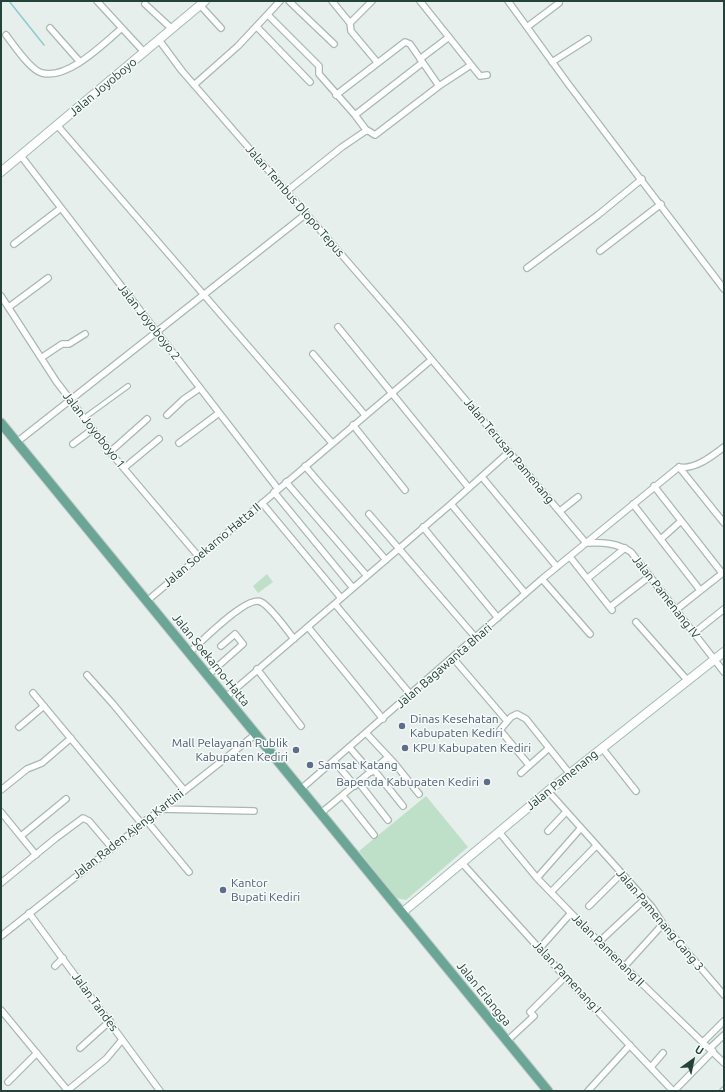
<!DOCTYPE html>
<style>
body{margin:0}
#map{position:relative;width:725px;height:1092px;overflow:hidden;background:#e6efeb;font-family:Ubuntu,sans-serif}
canvas{display:block}
.frame{position:absolute;inset:0;border:2px solid #24423a;pointer-events:none}
.north{position:absolute;left:673px;top:1040px;width:40px;height:40px;-webkit-text-stroke:3px #f7fbf9;paint-order:stroke;rotate:33deg;font-size:11px;font-weight:700;line-height:16px;text-align:center;color:#24423a}
.north::after{content:'';display:block;margin:auto;width:14px;height:18px;background:#24423a;clip-path:polygon(50% 0,100% 100%,50% 72%,0 100%)}
</style>
<div id="map">
<canvas width="725" height="1092"></canvas>
<div class="frame"></div>
<div class="north">U</div>
</div>
<script>
const g = document.querySelector('canvas').getContext('2d');
g.lineJoin = 'round';
function fillPath(path, color) { g.fillStyle = color; g.fill(path, 'evenodd'); }
function stroke(path, color, width, dash) { g.strokeStyle = color; g.lineWidth = width; g.lineCap = dash ? 'butt' : 'round'; g.setLineDash(dash || []); g.stroke(path); }
function label(font, color, halo, rows, align = 'center') {
  g.font = font + ' Ubuntu,sans-serif'; g.lineWidth = 3; g.setLineDash([]); g.textBaseline = 'middle'; g.strokeStyle = halo; g.fillStyle = color; for (const [text, x, y, turn = 0] of rows) {
    g.save(); g.translate(x, y); g.rotate((+turn || 0) * Math.PI / 180); g.textAlign = isNaN(turn) ? turn : align; if (halo) g.strokeText(text, 0, 0); g.fillText(text, 0, 0); g.restore();
  }
}
fillPath(new Path2D(`
 M 267,574 L 273,582 L 258,593 L 253,586 Z
 M 426,796 L 468,847 L 406,900 L 396,898 L 359,851 Z`), '#bfe0c8');
stroke(new Path2D(`
 M 9,1 L 44,45`), '#8ec9d4', 1.5);
const pedestrian = new Path2D(`
 M 84,418 L 128,386`);
const minor = new Path2D(`
 M 97,1 L 144,52
 M 289,1 L 334,44
 M 332,1 L 350,23 L 351,31 L 377,62
 M 420,1 L 480,76 L 487,75
 M 508,1 L 569,85 L 724,289
 M 145,4 L 172,29
 M 200,5 L 221,28
 M 268,15 L 319,66 L 319,74 L 355,115 L 422,63
 M 350,23 L 372,1
 M 257,27 L 310,82
 M 527,27 L 559,3
 M 50,28 L 80,62
 M 6,35 C 14,45 30,70 42,73 C 68,80 104,43 122,28
 M 159,40 L 182,71 L 400,322 L 586,543
 M 420,59 L 449,37
 M 552,62 L 588,39
 M 194,85 L 238,46 L 280,1
 M 336,95 L 405,42 L 410,44 L 439,86
 M 355,115 L 367,131
 M 57,125 L 332,443
 M 21,156 L 278,489
 M 287,191 L 342,147 L 367,130 L 375,135 L 439,86 L 471,65
 M 14,244 L 61,208
 M 600,251 L 661,204
 M 527,268 L 598,215 L 642,179
 M 1,296 L 56,381 L 110,452 L 199,557
 M 9,307 L 48,278
 M 338,327 L 469,488
 M 313,354 L 365,415
 M 41,358 L 62,344 L 69,344 L 85,334
 M 167,415 L 184,399 L 200,388
 M 353,425 L 405,490
 M 17,442 L 306,214
 M 179,443 L 219,413
 M 73,444 L 93,429
 M 110,452 L 147,419
 M 305,466 L 386,560
 M 679,467 L 724,523
 M 679,467 C 695,470 712,456 724,447
 M 124,468 L 159,439
 M 482,477 L 557,567
 M 286,482 L 367,576
 M 654,486 L 722,573
 M 274,492 L 353,588
 M 262,503 L 341,598
 M 451,504 L 525,593
 M 633,504 L 700,590
 M 560,511 L 578,497
 M 369,514 L 476,638
 M 423,527 L 498,618
 M 661,539 L 681,521
 M 586,543 C 603,542 617,543 631,552 L 724,672
 M 570,557 L 612,610
 M 588,578 L 625,548
 M 542,579 L 590,634
 M 147,601 L 431,360
 M 335,604 L 411,695
 M 610,607 L 650,576
 M 677,609 L 724,572
 M 636,622 L 688,681
 M 308,627 L 383,719
 M 694,633 L 724,609
 M 190,652 C 201,642 248,594 261,602 C 270,606 287,630 294,639
 M 453,658 L 507,721
 M 257,669 L 301,726
 M 87,675 L 113,704 L 184,790
 M 208,675 L 243,644 L 235,634 L 221,646
 M 33,693 L 142,824
 M 226,697 L 451,504 L 509,452
 M 19,727 L 44,706
 M 366,733 L 395,764 L 419,794
 M 349,747 L 371,772
 M 602,748 L 636,791
 M 334,761 L 355,786
 M 529,765 L 500,730 L 511,717 L 517,714 L 526,719 L 570,774
 M 374,770 L 403,806
 M 521,773 L 549,748
 M 359,783 L 388,820
 M 301,789 L 542,579 L 679,467
 M 1,790 L 27,769 L 42,763 L 71,738
 M 548,791 L 652,907 L 663,924 L 724,995
 M 343,796 L 374,835
 M 160,809 L 254,811
 M 1,812 L 36,855
 M 321,813 L 387,758
 M 146,820 L 189,872
 M 548,831 L 565,813
 M 499,832 L 537,878 L 600,943 L 724,1063
 M 21,836 L 66,799
 M 462,863 L 565,977 L 673,1091
 M 537,878 L 580,829
 M 1,883 L 56,838 L 83,818 L 89,821 L 112,848
 M 551,892 L 596,846
 M 589,906 L 621,874
 M 29,913 L 160,1091
 M 1,936 L 256,734
 M 599,942 L 645,899
 M 540,948 L 571,913
 M 55,966 L 63,958
 M 624,967 L 663,924
 M 1,1010 L 68,1091
 M 507,1041 L 534,1016 L 530,1012 L 565,977
 M 703,1042 L 724,1021
 M 80,1048 L 110,1021
 M 710,1048 L 724,1035
 M 651,1067 L 663,1053
 M 8,1082 L 37,1053
 M 67,1091 L 106,1059 L 122,1040
 M 588,1091 L 630,1045
 M 674,1091 L 713,1051
 M 723,1091 L 724,1090`);
const secondary = new Path2D(`
 M 1,172 L 205,1
 M 403,912 L 548,791 L 724,652`);
const primary = new Path2D(`
 M 1,423 L 548,1091`);
stroke(pedestrian, '#a8b8b2', 6);
stroke(minor, '#a8b8b2', 8);
stroke(secondary, '#a4bbb3', 10);
stroke(primary, '#c2cac8', 11);
stroke(pedestrian, '#fff', 4);
stroke(minor, '#fff', 5.5);
stroke(secondary, '#fff', 8);
stroke(primary, '#6aa596', 9);
for (const [x, y, r, color] of [
 [402,726,4,"#5c6f8a"],
 [405,748,4,"#5c6f8a"],
 [296,750,4,"#5c6f8a"],
 [310,765,4,"#5c6f8a"],
 [487,782,4,"#5c6f8a"],
 [223,890,4,"#5c6f8a"]
]) { const dot = new Path2D(); dot.arc(x, y, r, 0, 2 * Math.PI); g.fillStyle = color; g.fill(dot); stroke(dot, '#f7fbf9', 1.5); }
label('12px', '#24423a', '#f7fbf9', [
 ["Jalan Joyoboyo",103,87,-40],
 ["Jalan Tembus Dlopo Tepus",295,201,49],
 ["Jalan Joyoboyo 2",149,322,52],
 ["Jalan Joyoboyo 1",94,430,52],
 ["Jalan Terusan Pamenang",509,451,50],
 ["Jalan Soekarno Hatta II",212,545,-40],
 ["Jalan Pamenang IV",666,597,52],
 ["Jalan Soekarno-Hatta",211,660,51],
 ["Jalan Bagawanta Bhari",444,666,-41],
 ["Jalan Pamenang",562,780,-39],
 ["Jalan Raden Ajeng Kartini",128,834,-38],
 ["Jalan Pamenang Gang 3",660,920,50],
 ["Jalan Pamenang II",608,950,45],
 ["Jalan Pamenang I",567,977,47],
 ["Jalan Erlangga",484,994,51],
 ["Jalan Tandes",95,1002,54]
]);
label('12px', '#4e5e75', '#f7fbf9', [
 ["Dinas Kesehatan",410,719],
 ["Kabupaten Kediri",410,733],
 ["Mall Pelayanan Publik",288,743,"right"],
 ["Kabupaten Kediri",288,757,"right"],
 ["KPU Kabupaten Kediri",413,748],
 ["Samsat Katang",318,765],
 ["Bapenda Kabupaten Kediri",479,782,"right"],
 ["Kantor",231,883],
 ["Bupati Kediri",231,897]
], 'left');
</script>
